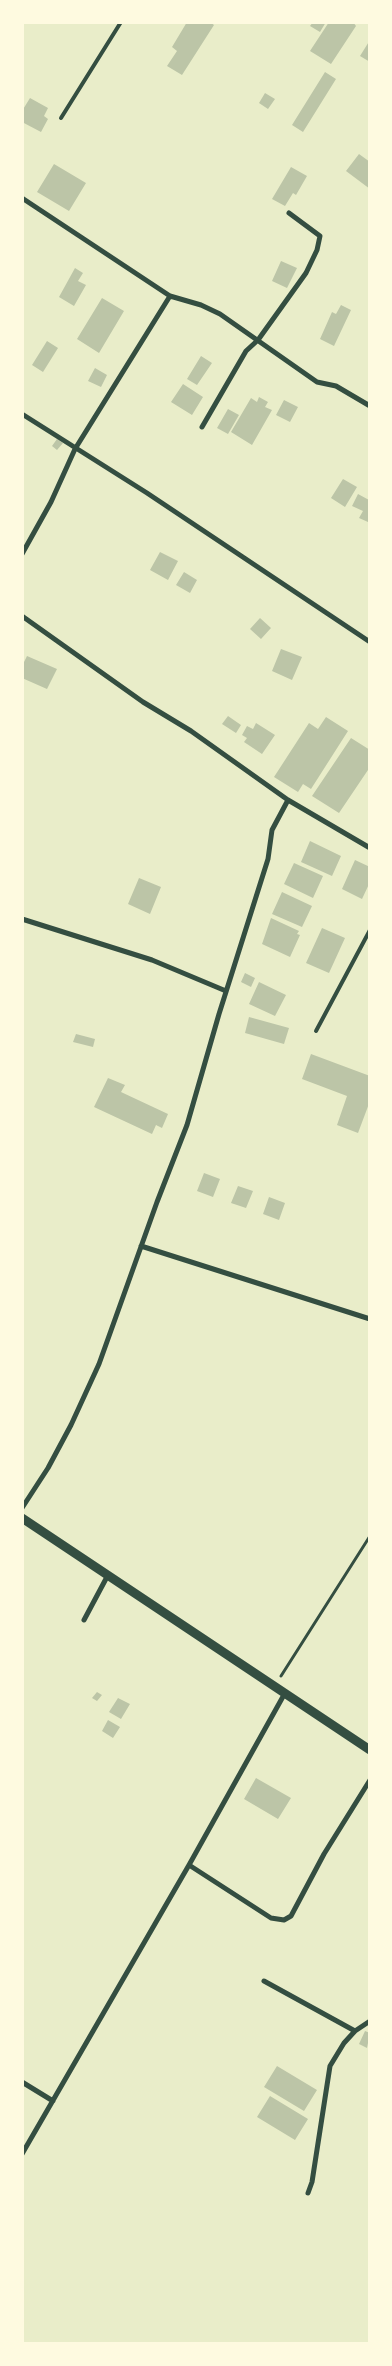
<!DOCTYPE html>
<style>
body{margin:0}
#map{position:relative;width:392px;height:2366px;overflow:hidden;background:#e9edc9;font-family:Lato,sans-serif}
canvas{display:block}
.frame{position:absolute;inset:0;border:24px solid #fefae0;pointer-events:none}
</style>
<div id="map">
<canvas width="392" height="2366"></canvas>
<div class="frame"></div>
</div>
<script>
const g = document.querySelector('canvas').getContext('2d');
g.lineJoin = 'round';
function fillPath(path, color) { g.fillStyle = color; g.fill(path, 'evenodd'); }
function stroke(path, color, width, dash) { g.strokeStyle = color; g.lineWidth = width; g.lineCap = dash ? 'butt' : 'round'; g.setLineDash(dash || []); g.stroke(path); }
fillPath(new Path2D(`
 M 187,22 L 210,22 L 214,25 L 182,75 L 167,66 L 177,51 L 172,47 Z
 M 313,22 L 326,22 L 320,32 L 310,26 Z
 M 329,22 L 353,22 L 356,26 L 331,64 L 310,51 Z
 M 370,40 L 370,62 L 360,56 Z
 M 325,72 L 336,79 L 303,132 L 292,125 Z
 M 265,93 L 275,99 L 268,109 L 259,103 Z
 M 30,98 L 48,108 L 44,116 L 48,119 L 41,132 L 22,122 L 22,111 Z
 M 359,154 L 370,162 L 370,189 L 346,171 Z
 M 54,164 L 86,183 L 69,211 L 37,192 Z
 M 291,167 L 307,176 L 296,195 L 293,193 L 285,206 L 272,199 Z
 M 281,261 L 297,268 L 287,288 L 272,281 Z
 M 75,268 L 83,273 L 78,281 L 86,285 L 74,306 L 59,297 Z
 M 102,298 L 124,311 L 99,353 L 77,339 Z
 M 341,305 L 351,310 L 334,346 L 320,339 L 332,312 L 336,314 Z
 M 47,341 L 58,348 L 43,372 L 32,365 Z
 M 201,356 L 212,363 L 197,385 L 187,379 Z
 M 95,368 L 107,375 L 101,387 L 88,381 Z
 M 183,384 L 203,397 L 192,415 L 171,402 Z
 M 259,397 L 268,402 L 265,407 L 272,410 L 252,445 L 231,432 L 251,398 L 257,402 Z
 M 284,400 L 298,407 L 290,422 L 276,415 Z
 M 228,409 L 239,415 L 228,434 L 217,428 Z
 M 57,439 L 63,443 L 57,450 L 52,446 Z
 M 343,479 L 357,487 L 345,507 L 331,498 Z
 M 358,494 L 369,500 L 368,522 L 359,518 L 363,511 L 352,506 Z
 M 160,552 L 178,561 L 168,580 L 150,570 Z
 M 184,572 L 197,580 L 190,593 L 176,585 Z
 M 260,618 L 271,628 L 261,639 L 250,629 Z
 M 281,649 L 302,657 L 292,680 L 272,671 Z
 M 27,656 L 57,669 L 47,689 L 22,678 L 22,666 Z
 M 228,716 L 241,725 L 236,733 L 222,724 Z
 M 326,717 L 348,731 L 311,789 L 303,784 L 298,792 L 274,777 L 309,723 L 318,729 Z
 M 256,723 L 275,735 L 262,754 L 244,742 L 247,738 L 242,735 L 247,726 L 253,729 Z
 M 351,738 L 370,750 L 370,767 L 339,813 L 312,796 Z
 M 310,841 L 341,856 L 332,876 L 301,862 Z
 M 355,860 L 370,867 L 370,882 L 362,899 L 342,889 Z
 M 294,863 L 323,876 L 313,898 L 284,884 Z
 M 139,878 L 161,887 L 150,914 L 128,904 Z
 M 282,892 L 312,906 L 302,927 L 272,914 Z
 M 271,918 L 299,931 L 297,934 L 300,935 L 290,957 L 262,944 Z
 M 322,928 L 345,938 L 329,973 L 306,963 Z
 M 245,973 L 255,978 L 251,987 L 241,982 Z
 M 259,982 L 286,995 L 275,1016 L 249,1004 Z
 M 249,1017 L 289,1028 L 284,1044 L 245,1033 Z
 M 76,1034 L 95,1039 L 93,1047 L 73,1042 Z
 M 311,1054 L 370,1076 L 370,1101 L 358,1133 L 337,1125 L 347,1096 L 302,1079 Z
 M 108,1078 L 125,1085 L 121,1092 L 168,1114 L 162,1128 L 156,1125 L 152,1134 L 94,1107 Z
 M 204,1173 L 220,1179 L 213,1197 L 197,1191 Z
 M 238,1186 L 253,1191 L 246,1208 L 231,1203 Z
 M 269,1197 L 285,1203 L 279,1220 L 263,1214 Z
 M 97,1692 L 102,1695 L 97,1701 L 92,1698 Z
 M 118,1698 L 130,1704 L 121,1719 L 109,1712 Z
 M 108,1720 L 120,1727 L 113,1738 L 102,1731 Z
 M 256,1778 L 291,1798 L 278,1819 L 244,1799 Z
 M 365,2031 L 370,2033 L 367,2048 L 359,2044 Z
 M 277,2066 L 317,2090 L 304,2111 L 264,2087 Z
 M 270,2096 L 308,2119 L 295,2140 L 257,2117 Z`), '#bcc5a7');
stroke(new Path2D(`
 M 281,1676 L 370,1536`), '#344e41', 3);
stroke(new Path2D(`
 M 61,118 L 121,22
 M 316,1031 L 370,930`), '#344e41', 4);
stroke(new Path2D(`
 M 22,198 L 170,296 L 201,305 L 220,314 L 317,382 L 336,386 L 370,406
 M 22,414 L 147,493 L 370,642
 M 202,427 L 246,351 L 258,340 L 306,273 L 317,250 L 320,236 L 289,213
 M 22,554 L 51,502 L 75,449 L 170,296
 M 22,616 L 143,702 L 191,731 L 288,800 L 370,848
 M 22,919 L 152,960 L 226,991
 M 141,1246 L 370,1319
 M 22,1508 L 48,1468 L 71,1425 L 99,1364 L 157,1202 L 187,1125 L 219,1014 L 268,859 L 272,830 L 288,800
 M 84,1620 L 108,1575
 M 189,1865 L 271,1918 L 284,1920 L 291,1916 L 324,1854 L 370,1780
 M 264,1981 L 355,2031
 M 22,2082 L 53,2101
 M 22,2154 L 189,1865 L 285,1693
 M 308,2193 L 312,2182 L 330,2066 L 344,2043 L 355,2031 L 370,2021`), '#344e41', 5);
stroke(new Path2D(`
 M 22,1518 L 370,1750`), '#344e41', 9);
</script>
